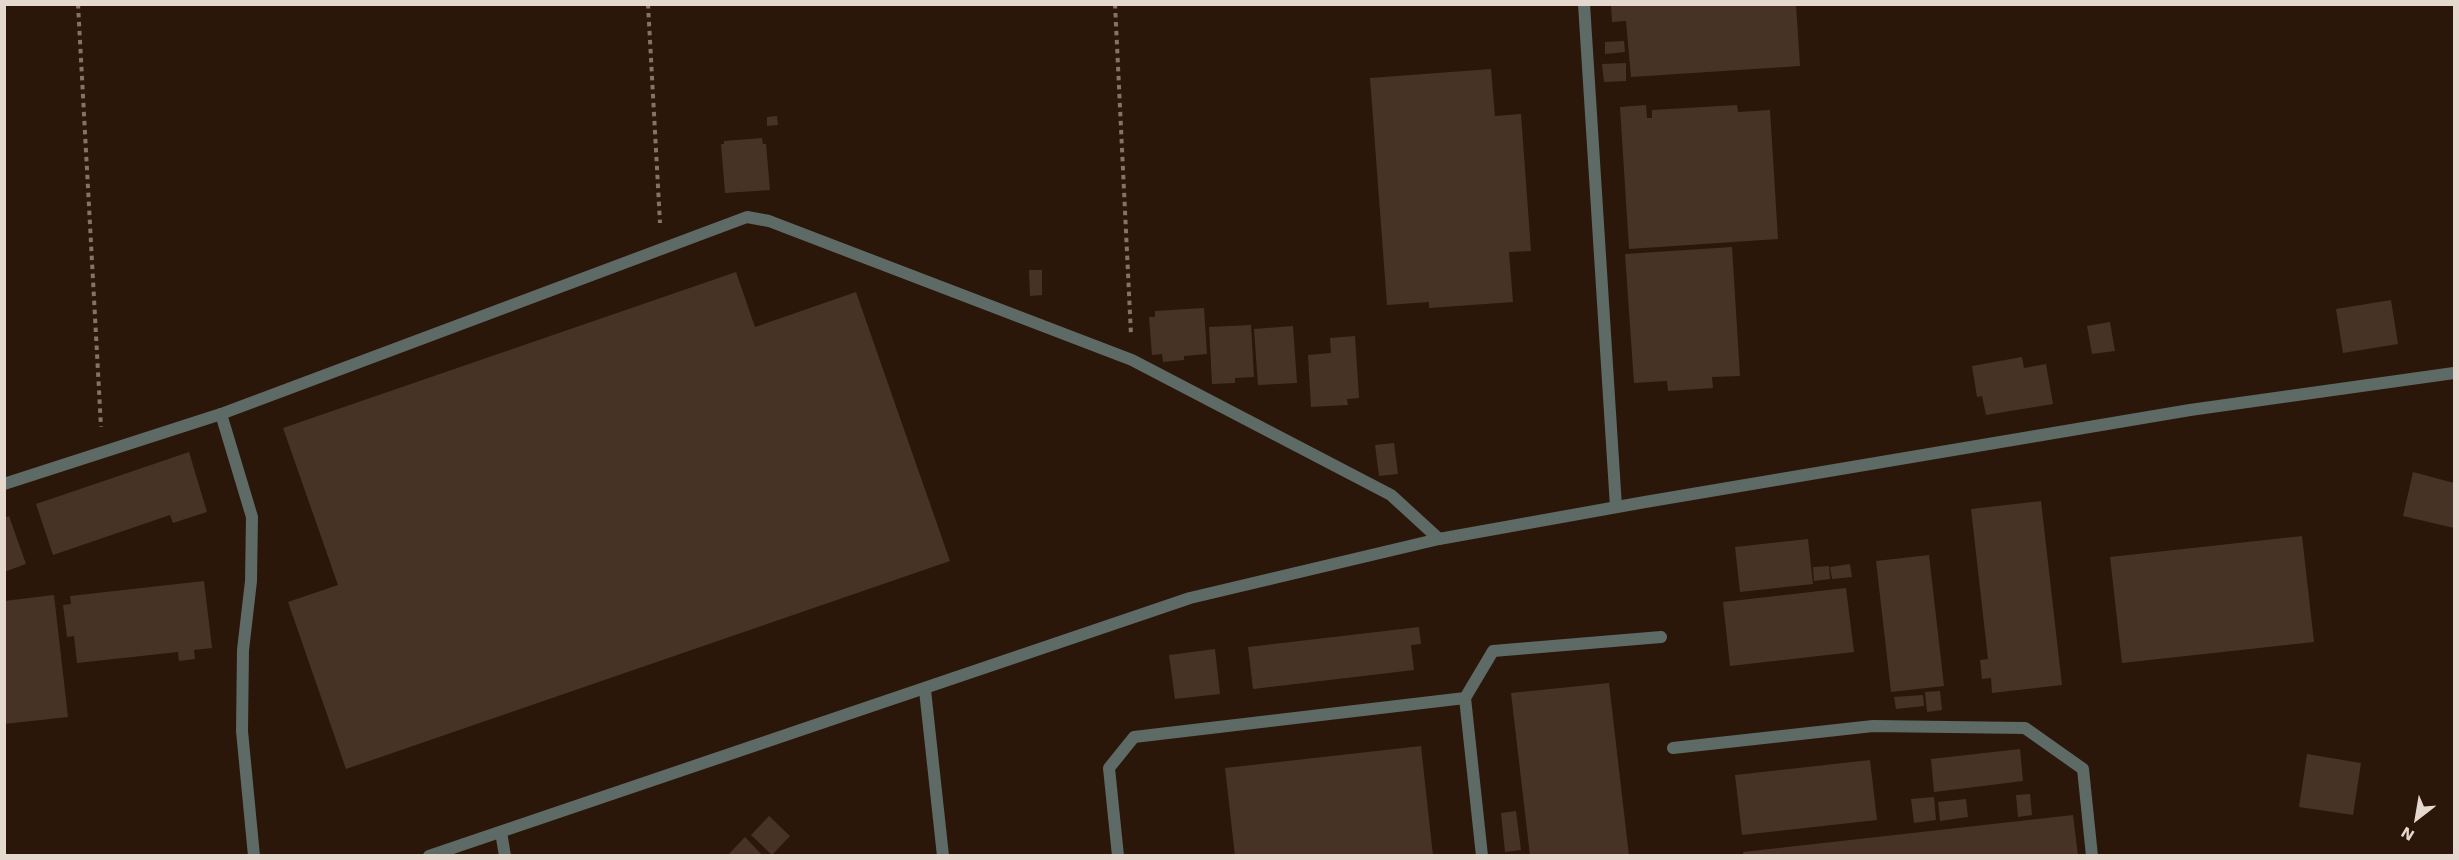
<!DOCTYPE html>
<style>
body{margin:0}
#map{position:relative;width:2459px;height:860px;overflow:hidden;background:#2a170a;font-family:"Work Sans",sans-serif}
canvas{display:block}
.frame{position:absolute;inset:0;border:6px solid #e5d8cf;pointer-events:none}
.north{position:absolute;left:2387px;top:788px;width:60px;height:60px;-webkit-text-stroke:4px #2a170a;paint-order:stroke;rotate:211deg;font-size:16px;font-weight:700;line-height:24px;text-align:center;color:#e5d8cf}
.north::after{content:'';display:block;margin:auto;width:21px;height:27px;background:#e5d8cf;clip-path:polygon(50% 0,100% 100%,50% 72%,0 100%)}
</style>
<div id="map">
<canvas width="2459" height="860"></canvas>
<div class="frame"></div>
<div class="north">N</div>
</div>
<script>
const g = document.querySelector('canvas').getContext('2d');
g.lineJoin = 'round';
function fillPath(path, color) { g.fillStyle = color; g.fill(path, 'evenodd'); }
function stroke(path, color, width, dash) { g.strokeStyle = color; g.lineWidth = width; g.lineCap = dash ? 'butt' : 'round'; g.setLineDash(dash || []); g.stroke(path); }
fillPath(new Path2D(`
 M 1611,4 L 1796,4 L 1800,66 L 1631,77 L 1626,21 L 1612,22 Z
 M 1624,41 L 1625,52 L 1605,54 L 1605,42 Z
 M 1626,63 L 1626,81 L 1604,82 L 1602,64 Z
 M 1491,69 L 1495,116 L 1521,114 L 1531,251 L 1509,252 L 1513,302 L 1429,308 L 1429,302 L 1387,305 L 1370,78 Z
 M 1646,105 L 1647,118 L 1652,118 L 1652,110 L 1737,105 L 1738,112 L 1770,110 L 1778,239 L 1629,249 L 1620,107 Z
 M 777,116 L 778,125 L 767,126 L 767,117 Z
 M 762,138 L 763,144 L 766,144 L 770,190 L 725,193 L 721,144 L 724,144 L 724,141 Z
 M 1732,247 L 1740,376 L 1712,377 L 1713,388 L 1668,391 L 1667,381 L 1634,383 L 1625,254 Z
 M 1029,270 L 1042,270 L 1042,295 L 1030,296 Z
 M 736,272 L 755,327 L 856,292 L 950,561 L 346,769 L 288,602 L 338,585 L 283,428 Z
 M 2391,300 L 2398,344 L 2343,353 L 2336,309 Z
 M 1204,308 L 1207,354 L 1184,356 L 1184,360 L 1163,362 L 1162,354 L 1152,355 L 1149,317 L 1155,317 L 1155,311 Z
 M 2110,322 L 2115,351 L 2092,354 L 2087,326 Z
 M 1251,325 L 1254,377 L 1235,378 L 1235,383 L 1212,384 L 1209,327 Z
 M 1293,326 L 1297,383 L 1258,385 L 1254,329 Z
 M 1355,336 L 1359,398 L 1347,399 L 1348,405 L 1311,407 L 1308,355 L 1331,353 L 1330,338 Z
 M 2022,357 L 2024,368 L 2046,364 L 2053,404 L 1986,415 L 1982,396 L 1977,397 L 1972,366 Z
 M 1394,443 L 1398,474 L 1379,476 L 1375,445 Z
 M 189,452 L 207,512 L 173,523 L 170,515 L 53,555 L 36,504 Z
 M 2413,472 L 2454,483 L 2454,528 L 2403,516 Z
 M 2041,501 L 2062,685 L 1992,693 L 1991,678 L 1982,679 L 1980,660 L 1988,659 L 1971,509 Z
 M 9,516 L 26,564 L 4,572 L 4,518 Z
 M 2302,536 L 2314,642 L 2122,663 L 2110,557 Z
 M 1808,539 L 1813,584 L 1740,592 L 1735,547 Z
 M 1929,555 L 1944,686 L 1891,692 L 1876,561 Z
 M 1850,564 L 1852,577 L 1832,579 L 1830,567 Z
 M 1829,566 L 1830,579 L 1814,581 L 1813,567 Z
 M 204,581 L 212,648 L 194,650 L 195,659 L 179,661 L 178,652 L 77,663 L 74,636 L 67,637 L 63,605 L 71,604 L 70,596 Z
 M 1846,588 L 1854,652 L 1730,666 L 1723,602 Z
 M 54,595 L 68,717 L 4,724 L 4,601 Z
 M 1419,627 L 1421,644 L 1411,645 L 1414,670 L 1253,689 L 1248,647 Z
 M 1215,649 L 1220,694 L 1175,699 L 1169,655 Z
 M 1609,683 L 1629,856 L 1530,856 L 1511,693 Z
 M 1940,691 L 1942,710 L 1927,712 L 1925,692 Z
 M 1923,695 L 1924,706 L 1896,709 L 1894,697 Z
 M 1421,746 L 1433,856 L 1235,856 L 1225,768 Z
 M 2020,749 L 2023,781 L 1934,792 L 1931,759 Z
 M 2307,754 L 2361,763 L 2353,815 L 2299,807 Z
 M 1870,760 L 1877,820 L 1742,835 L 1735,775 Z
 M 2030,794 L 2032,815 L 2018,817 L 2016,795 Z
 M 1934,797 L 1936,820 L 1914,823 L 1911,799 Z
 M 1966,799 L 1968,817 L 1940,821 L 1938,802 Z
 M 1516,811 L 1521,850 L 1505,852 L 1501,813 Z
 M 2073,815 L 2078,856 L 1744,856 L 1743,852 Z
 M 769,816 L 790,836 L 772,855 L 751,835 Z
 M 745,837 L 763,856 L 727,856 Z`), '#473325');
stroke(new Path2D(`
 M 78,4 L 101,427
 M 648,4 L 660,223
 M 1115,4 L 1131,335`), '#847368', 4, [4.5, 4.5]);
stroke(new Path2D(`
 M 221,414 L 252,517 L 251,581 L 243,650 L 242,731 L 254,856
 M 1673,748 L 1873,726 L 2025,728 L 2083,769 L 2092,856
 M 1118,856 L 1109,768 L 1134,737 L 1465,698
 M 1482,856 L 1465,698 L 1493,651 L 1661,637`), '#5d6a66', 12);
stroke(new Path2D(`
 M 1584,4 L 1616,507
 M 4,484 L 221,414 L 747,217 L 769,221 L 1132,360 L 1391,495 L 1439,539
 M 925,690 L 943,856
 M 501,832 L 505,856`), '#5d6a66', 12);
stroke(new Path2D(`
 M 429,856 L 1190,598 L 1439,539 L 1645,502 L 2190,410 L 2454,373`), '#5d6a66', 12);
</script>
